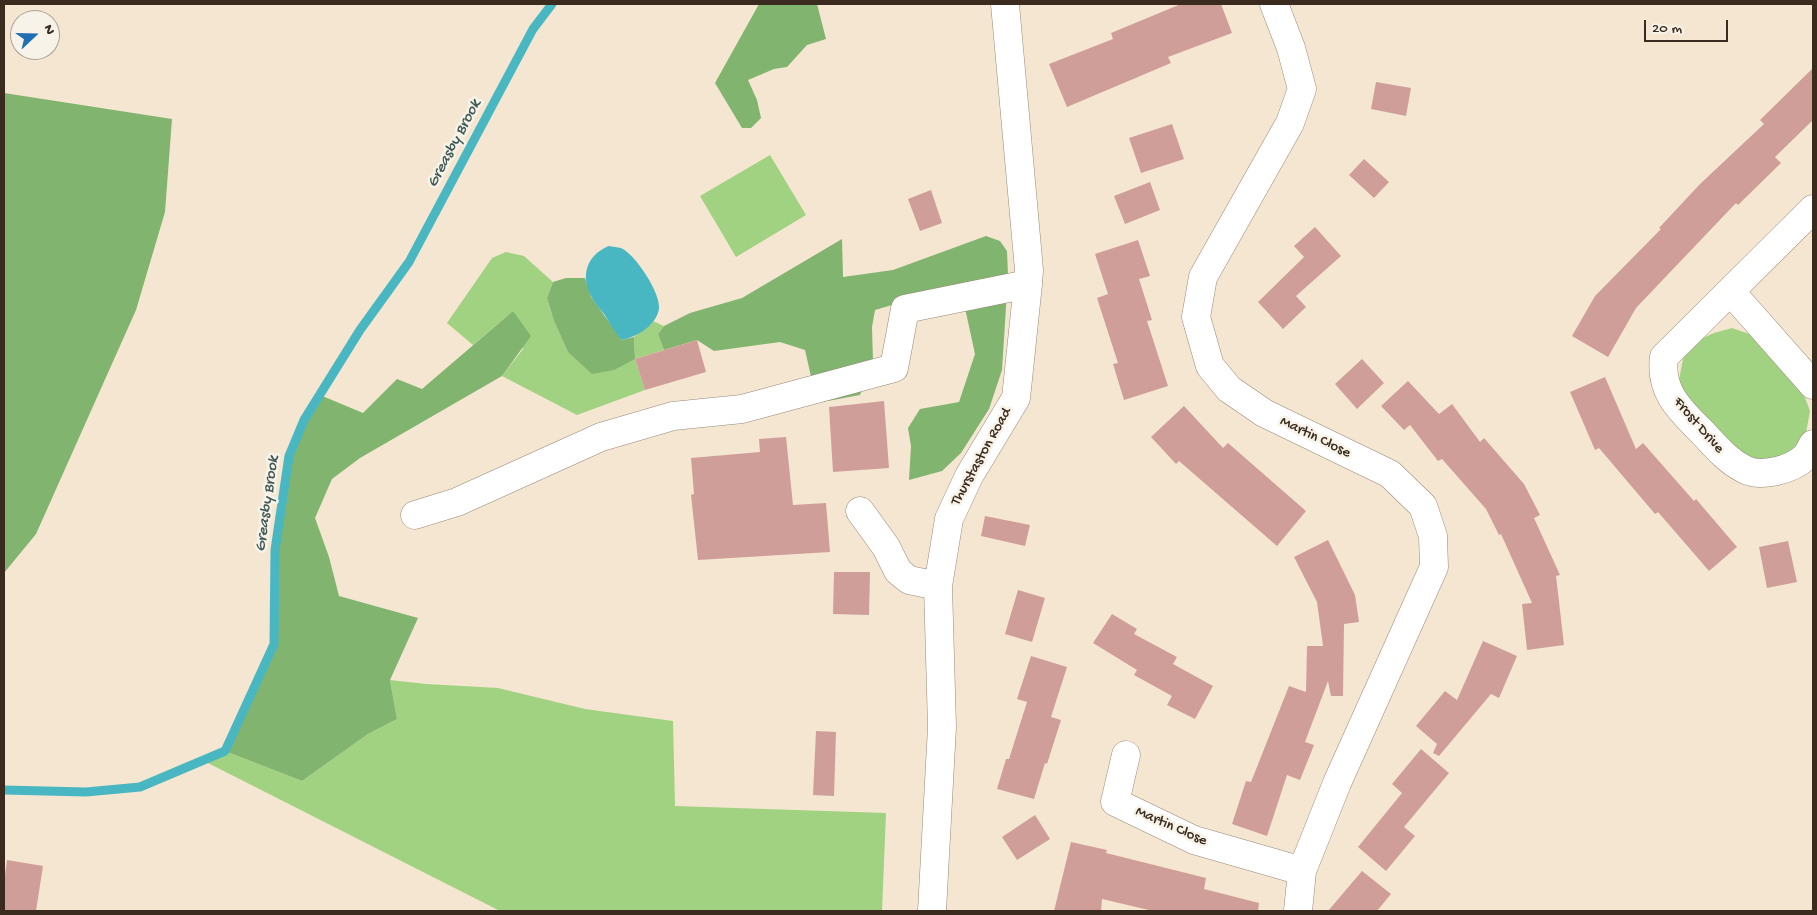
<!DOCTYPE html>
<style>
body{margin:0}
#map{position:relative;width:1817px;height:915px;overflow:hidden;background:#f5e6d1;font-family:"Gochi Hand",sans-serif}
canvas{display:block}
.frame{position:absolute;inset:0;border:5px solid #3b2a1e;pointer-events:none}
.north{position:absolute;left:10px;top:10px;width:50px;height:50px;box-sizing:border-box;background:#f7f3e8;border:1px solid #aca397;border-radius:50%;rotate:69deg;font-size:14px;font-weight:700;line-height:20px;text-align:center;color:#3b2a1e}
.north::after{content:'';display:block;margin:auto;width:18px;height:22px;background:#1f6fb2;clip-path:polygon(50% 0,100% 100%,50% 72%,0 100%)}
.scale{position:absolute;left:1644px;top:20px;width:84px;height:22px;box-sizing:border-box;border:2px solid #3b2a1e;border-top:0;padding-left:6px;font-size:15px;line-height:18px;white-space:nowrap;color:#3b2a1e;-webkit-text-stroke:4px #f7f3e8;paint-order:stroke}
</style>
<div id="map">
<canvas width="1817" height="915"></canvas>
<div class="frame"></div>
<div class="north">N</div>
<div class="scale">20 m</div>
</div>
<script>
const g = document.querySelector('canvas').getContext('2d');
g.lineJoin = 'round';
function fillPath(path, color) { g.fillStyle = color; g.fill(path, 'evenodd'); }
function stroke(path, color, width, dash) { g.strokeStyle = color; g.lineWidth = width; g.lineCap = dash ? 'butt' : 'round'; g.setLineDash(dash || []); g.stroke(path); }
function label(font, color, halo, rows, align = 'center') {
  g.font = font + ' "Gochi Hand",sans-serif'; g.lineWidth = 5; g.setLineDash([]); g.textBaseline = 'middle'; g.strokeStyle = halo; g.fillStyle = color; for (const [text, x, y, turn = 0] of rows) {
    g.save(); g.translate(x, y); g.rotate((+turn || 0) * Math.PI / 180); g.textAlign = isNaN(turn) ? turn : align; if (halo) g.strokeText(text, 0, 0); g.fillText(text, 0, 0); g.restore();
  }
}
fillPath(new Path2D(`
 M 770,155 L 806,215 L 736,257 L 700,196 Z
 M 506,252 L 524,256 L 553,282 L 547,298 L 554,321 L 568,352 L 635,359 L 634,337 L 653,321 L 664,326 L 658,334 L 664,350 L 635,359 L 645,390 L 577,415 L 502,376 L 523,349 L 513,311 L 473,345 L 447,323 L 492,258 Z
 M 1732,328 L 1752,335 L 1801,387 L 1810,411 L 1806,433 L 1799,447 L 1771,461 L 1755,461 L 1738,453 L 1685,394 L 1679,380 L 1683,359 L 1696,341 L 1714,333 Z
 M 390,680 L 426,684 L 498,688 L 585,709 L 673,721 L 675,806 L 886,813 L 882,911 L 500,911 L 202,760 L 225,751 L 302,781 L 368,734 L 397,719 Z`), '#a1d281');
fillPath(new Path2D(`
 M 759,4 L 817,4 L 826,39 L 807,45 L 787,67 L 774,69 L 748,80 L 757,100 L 761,118 L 751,128 L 742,128 L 715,83 Z
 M 4,93 L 172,119 L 165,212 L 136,310 L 36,534 L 4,573 Z
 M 986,236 L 1000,241 L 1007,251 L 1008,275 L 1002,370 L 989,409 L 961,453 L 942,471 L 909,480 L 911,446 L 908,428 L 920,409 L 959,402 L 975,354 L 960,285 L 875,310 L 872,327 L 873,362 L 860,395 L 817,403 L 805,350 L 780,342 L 714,351 L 697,340 L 664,350 L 658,334 L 664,326 L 690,313 L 742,298 L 842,239 L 843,277 L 893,270 Z
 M 566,278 L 585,278 L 591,297 L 622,340 L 634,337 L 635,359 L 614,370 L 592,374 L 568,352 L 554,321 L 547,298 L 553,282 Z
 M 513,311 L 531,336 L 502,376 L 360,458 L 332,479 L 315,518 L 329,557 L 339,596 L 418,618 L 390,680 L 397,719 L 368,734 L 302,781 L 225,751 L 274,644 L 275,550 L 289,456 L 304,420 L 320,395 L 363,413 L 397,379 L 422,389 Z`), '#80b46f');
fillPath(new Path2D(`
 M 609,246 C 612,247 618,247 621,248 C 635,254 661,293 659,309 C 656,326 636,337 622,340 C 614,332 610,323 604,314 C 600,309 595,304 592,298 C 580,277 586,255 609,246 Z`), '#49b7c1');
stroke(new Path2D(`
 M 4,790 L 86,792 L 140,787 L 225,751 L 274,644 L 275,550 L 289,456 L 304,420 L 360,330 L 409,262 L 533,29 L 552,4`), '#49b7c1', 9);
fillPath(new Path2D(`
 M 1181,4 L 1221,4 L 1232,33 L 1168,57 L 1171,63 L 1067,107 L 1049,64 L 1113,39 L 1111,33 Z
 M 1813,68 L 1813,120 L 1775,157 L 1781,163 L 1738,205 L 1736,203 L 1636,308 L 1608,357 L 1572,336 L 1595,296 L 1661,229 L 1659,228 L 1700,184 L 1764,124 L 1760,120 Z
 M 1376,82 L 1411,88 L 1406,116 L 1371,109 Z
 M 1172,124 L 1184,159 L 1141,173 L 1129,138 Z
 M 1364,159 L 1389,182 L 1374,198 L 1349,175 Z
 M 1150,182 L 1160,210 L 1125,224 L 1114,196 Z
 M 931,190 L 942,223 L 920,231 L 908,199 Z
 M 1315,227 L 1341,256 L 1296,296 L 1306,307 L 1283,329 L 1258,302 L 1304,257 L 1294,246 Z
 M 1138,240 L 1150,276 L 1139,279 L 1152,320 L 1147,321 L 1168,386 L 1124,400 L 1113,364 L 1118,363 L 1097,298 L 1108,294 L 1095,254 Z
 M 697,340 L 706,372 L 645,390 L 635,359 Z
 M 1362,359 L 1384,383 L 1357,409 L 1335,384 Z
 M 1605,377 L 1636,449 L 1643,443 L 1694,501 L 1696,499 L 1737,547 L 1709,571 L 1658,512 L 1655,514 L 1599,448 L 1595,450 L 1570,392 Z
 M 1408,381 L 1439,414 L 1452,404 L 1480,442 L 1484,438 L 1524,484 L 1540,515 L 1534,518 L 1560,575 L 1556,576 L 1564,645 L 1527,650 L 1522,604 L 1532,603 L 1501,534 L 1499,535 L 1486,509 L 1442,459 L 1438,461 L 1410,425 L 1404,430 L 1381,406 Z
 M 884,401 L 889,468 L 833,472 L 829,407 Z
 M 1184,406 L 1223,448 L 1228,443 L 1306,511 L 1277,546 L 1179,461 L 1176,464 L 1151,437 Z
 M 786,437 L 793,505 L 826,503 L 830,552 L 698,560 L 691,495 L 694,494 L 691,458 L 760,452 L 759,439 Z
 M 985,516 L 1030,525 L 1025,546 L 981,536 Z
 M 1328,540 L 1355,595 L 1359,622 L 1344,624 L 1343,696 L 1331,696 L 1328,681 L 1305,742 L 1314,745 L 1300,780 L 1287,775 L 1267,836 L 1232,824 L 1246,781 L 1251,782 L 1289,686 L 1306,692 L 1307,646 L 1323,646 L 1317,602 L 1294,557 Z
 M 1788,541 L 1797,582 L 1767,588 L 1759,547 Z
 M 834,572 L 870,572 L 869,615 L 833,614 Z
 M 1018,590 L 1045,598 L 1032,642 L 1005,634 Z
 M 1112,614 L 1137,629 L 1134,634 L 1177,657 L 1173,664 L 1213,686 L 1195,719 L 1167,705 L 1172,696 L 1134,675 L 1137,670 L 1093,643 Z
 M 1483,641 L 1517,656 L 1499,698 L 1491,694 L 1439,756 L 1433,753 L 1437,744 L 1416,726 L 1445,691 L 1457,700 Z
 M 1031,656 L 1067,667 L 1051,717 L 1061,720 L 1047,764 L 1045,763 L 1034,799 L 997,789 L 1006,759 L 1009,759 L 1027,702 L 1017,699 Z
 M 816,731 L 836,732 L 834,796 L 813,795 Z
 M 1421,749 L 1449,773 L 1404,827 L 1415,836 L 1386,871 L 1358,847 L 1402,793 L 1392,784 Z
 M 1035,815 L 1050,839 L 1017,860 L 1002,837 Z
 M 1071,842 L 1107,850 L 1106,853 L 1206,878 L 1204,889 L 1259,903 L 1258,911 L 1153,911 L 1102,899 L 1101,911 L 1054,911 Z
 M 7,860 L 43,866 L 36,911 L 4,911 L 4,882 Z
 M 1362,871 L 1391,894 L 1377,911 L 1328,911 Z`), '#d09e99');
const minor = new Path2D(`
 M 1274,4 L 1291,48 L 1302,89 L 1290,123 L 1203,277 L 1196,317 L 1210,366 L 1229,389 L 1264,413 L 1390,474 L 1423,506 L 1433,536 L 1434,567 L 1337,783 L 1302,871 L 1298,911
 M 1813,209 L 1664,357 C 1659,392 1681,411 1704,434 C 1716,447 1728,461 1744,469 C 1760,478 1792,470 1805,457 C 1808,454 1811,448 1813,444
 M 1731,292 L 1813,385
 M 860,511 L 886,547 L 898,571 L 909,580 L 938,586
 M 415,515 L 457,502 L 601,437 L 673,416 L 742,409 L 894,368 L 905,309 L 1028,284
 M 1126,755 L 1115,802 L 1194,840 L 1302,871
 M 932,911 L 942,727 L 938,586 L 949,519 L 969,476 L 1016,398 L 1028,284 L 1029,270 L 1005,4`);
stroke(minor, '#988878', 29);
stroke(minor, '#fff', 28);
label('15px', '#3b2a1e', '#f7f3e8', [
 ["Frost Drive",1698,426,49],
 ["Martin Close",1315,438,26],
 ["Thurstaston Road",982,457,-61],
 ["Martin Close",1171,827,24]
]);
label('italic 16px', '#405b57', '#f7f3e8', [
 ["Greasby Brook",455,144,-62],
 ["Greasby Brook",268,504,-82]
]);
</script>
